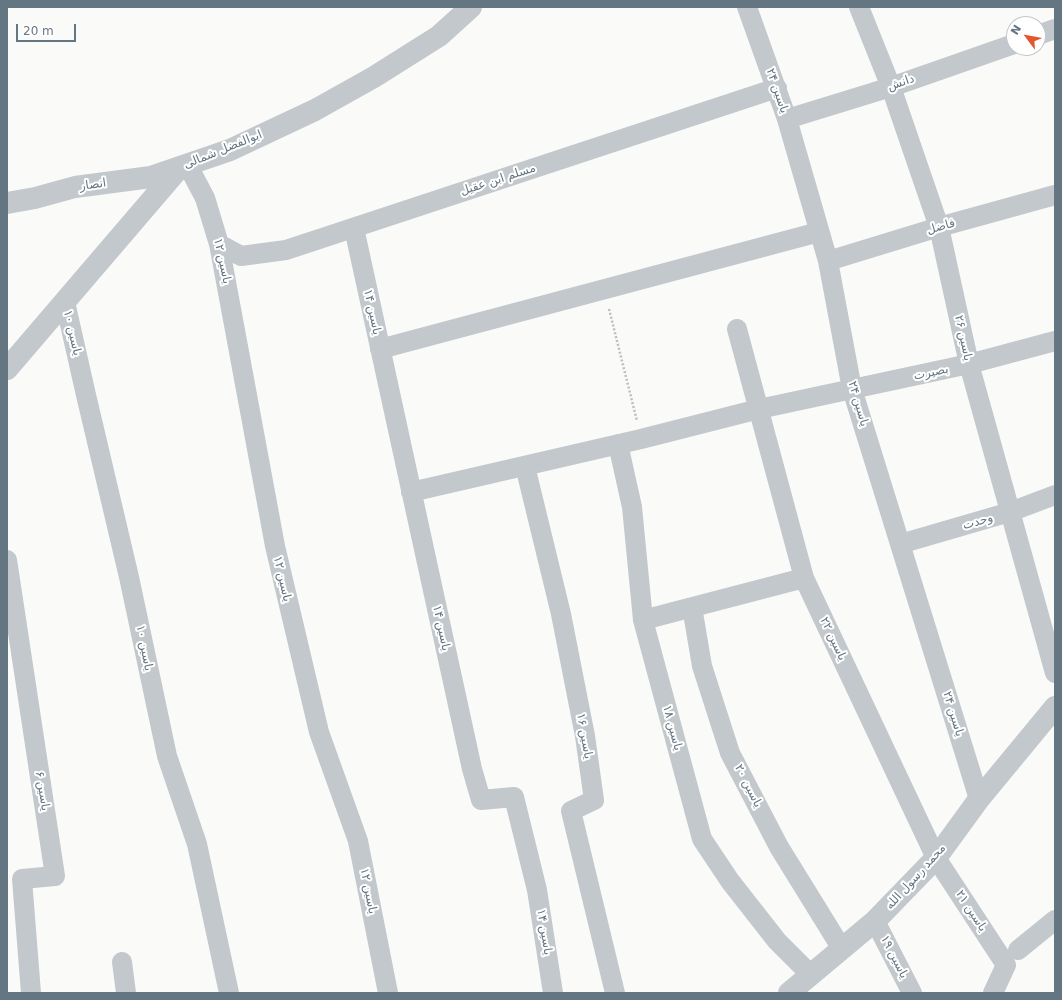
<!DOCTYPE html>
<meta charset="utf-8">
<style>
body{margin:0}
#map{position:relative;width:1062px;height:1000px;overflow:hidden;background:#fafaf8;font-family:"DejaVu Sans",sans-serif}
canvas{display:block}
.frame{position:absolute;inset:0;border:8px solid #657683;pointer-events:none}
.north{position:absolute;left:1006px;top:16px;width:40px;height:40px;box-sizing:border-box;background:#fff;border:1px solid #c1c8cd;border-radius:50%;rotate:302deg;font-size:11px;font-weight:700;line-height:16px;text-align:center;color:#657683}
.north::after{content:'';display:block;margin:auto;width:14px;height:18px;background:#e4572e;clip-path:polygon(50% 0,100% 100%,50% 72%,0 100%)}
.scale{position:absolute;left:16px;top:24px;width:60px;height:18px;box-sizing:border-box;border:2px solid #657683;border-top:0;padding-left:5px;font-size:12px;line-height:14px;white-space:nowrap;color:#657683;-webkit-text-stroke:3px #fff;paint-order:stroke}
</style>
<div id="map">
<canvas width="1062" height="1000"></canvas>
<div class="frame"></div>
<div class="north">N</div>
<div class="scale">20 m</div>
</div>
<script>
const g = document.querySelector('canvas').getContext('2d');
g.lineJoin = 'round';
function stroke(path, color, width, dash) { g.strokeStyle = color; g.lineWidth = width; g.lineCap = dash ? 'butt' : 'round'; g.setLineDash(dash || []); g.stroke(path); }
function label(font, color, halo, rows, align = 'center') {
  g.font = font + ' "DejaVu Sans",Vazirmatn,sans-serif'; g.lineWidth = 4; g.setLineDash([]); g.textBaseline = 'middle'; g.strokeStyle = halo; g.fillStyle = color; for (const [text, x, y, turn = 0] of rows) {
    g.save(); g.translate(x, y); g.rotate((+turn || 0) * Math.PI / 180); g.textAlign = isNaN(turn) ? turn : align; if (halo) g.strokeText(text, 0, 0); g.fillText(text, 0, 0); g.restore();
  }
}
stroke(new Path2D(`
 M 609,309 L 637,421`), '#bbbfc2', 2.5, [2, 2]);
stroke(new Path2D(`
 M 747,7 L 787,119 L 828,261 L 852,389 L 979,799
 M 859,7 L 891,87 L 939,227 L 969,364 L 1055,673
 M 1038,35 L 1055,29
 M 787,119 L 891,87 L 1014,44
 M 187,164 L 205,198 L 219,244 L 275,546 L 319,732 L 358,841 L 388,993
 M 354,228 L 472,769 L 481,800 L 514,797 L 537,890 L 553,993
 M 219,244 L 241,256 L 286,250 L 777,88
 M 828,261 L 939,227 L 1055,195
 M 65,302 L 86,395 L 129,577 L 167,756 L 197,844 L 229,993
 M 737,329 L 804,578 L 936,858 L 1006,965 L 993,993
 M 380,349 L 819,232
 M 618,444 L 632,507 L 643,620 L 702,839 L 730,881 L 777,941 L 811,975
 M 525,466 L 561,614 L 585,736 L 594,800 L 571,811 L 615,993
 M 411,492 L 641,439 L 759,409 L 969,364 L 1055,341
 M 900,544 L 1010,512 L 1055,495
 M 7,560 L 55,876 L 22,879 L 31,993
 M 692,607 L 702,666 L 730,753 L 779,847 L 842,949
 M 643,620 L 804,578
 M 875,921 L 912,993
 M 1018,950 L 1055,920
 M 122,962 L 126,993`), '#c3c8cc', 20);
stroke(new Path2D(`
 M 7,203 L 35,198 L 75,187 L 151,177 L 230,150 L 315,110 L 374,77 L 439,36 L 471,7
 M 7,369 L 180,167
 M 789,993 L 875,921 L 936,858 L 979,799 L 1055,707`), '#c3c8cc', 22);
label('12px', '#657683', '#fff', [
 ["دانش",901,83,-19],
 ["یاسین ۲۴",777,91,71],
 ["ابوالفضل شمالی",223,150,-22],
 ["مسلم ابن عقیل",498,180,-18],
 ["انصار",93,185,-8],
 ["فاضل",941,227,-16],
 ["یاسین ۱۲",222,261,78],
 ["یاسین ۱۴",372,312,78],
 ["یاسین ۱۰",72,333,77],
 ["یاسین ۲۶",963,338,78],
 ["بصیرت",931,373,-12],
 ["یاسین ۲۴",858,404,74],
 ["وحدت",978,522,-16],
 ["یاسین ۱۲",282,579,77],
 ["یاسین ۱۴",441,628,78],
 ["یاسین ۲۲",833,639,65],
 ["یاسین ۱۰",144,648,79],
 ["یاسین ۲۴",953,714,73],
 ["یاسین ۱۸",672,728,75],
 ["یاسین ۱۶",584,736,80],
 ["یاسین ۲۰",748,786,63],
 ["یاسین ۶",42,791,81],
 ["محمد رسول الله",916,877,-48],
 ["یاسین ۱۲",368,891,79],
 ["یاسین ۲۱",971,911,57],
 ["یاسین ۱۴",544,932,81],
 ["یاسین ۱۹",894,957,63]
]);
</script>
